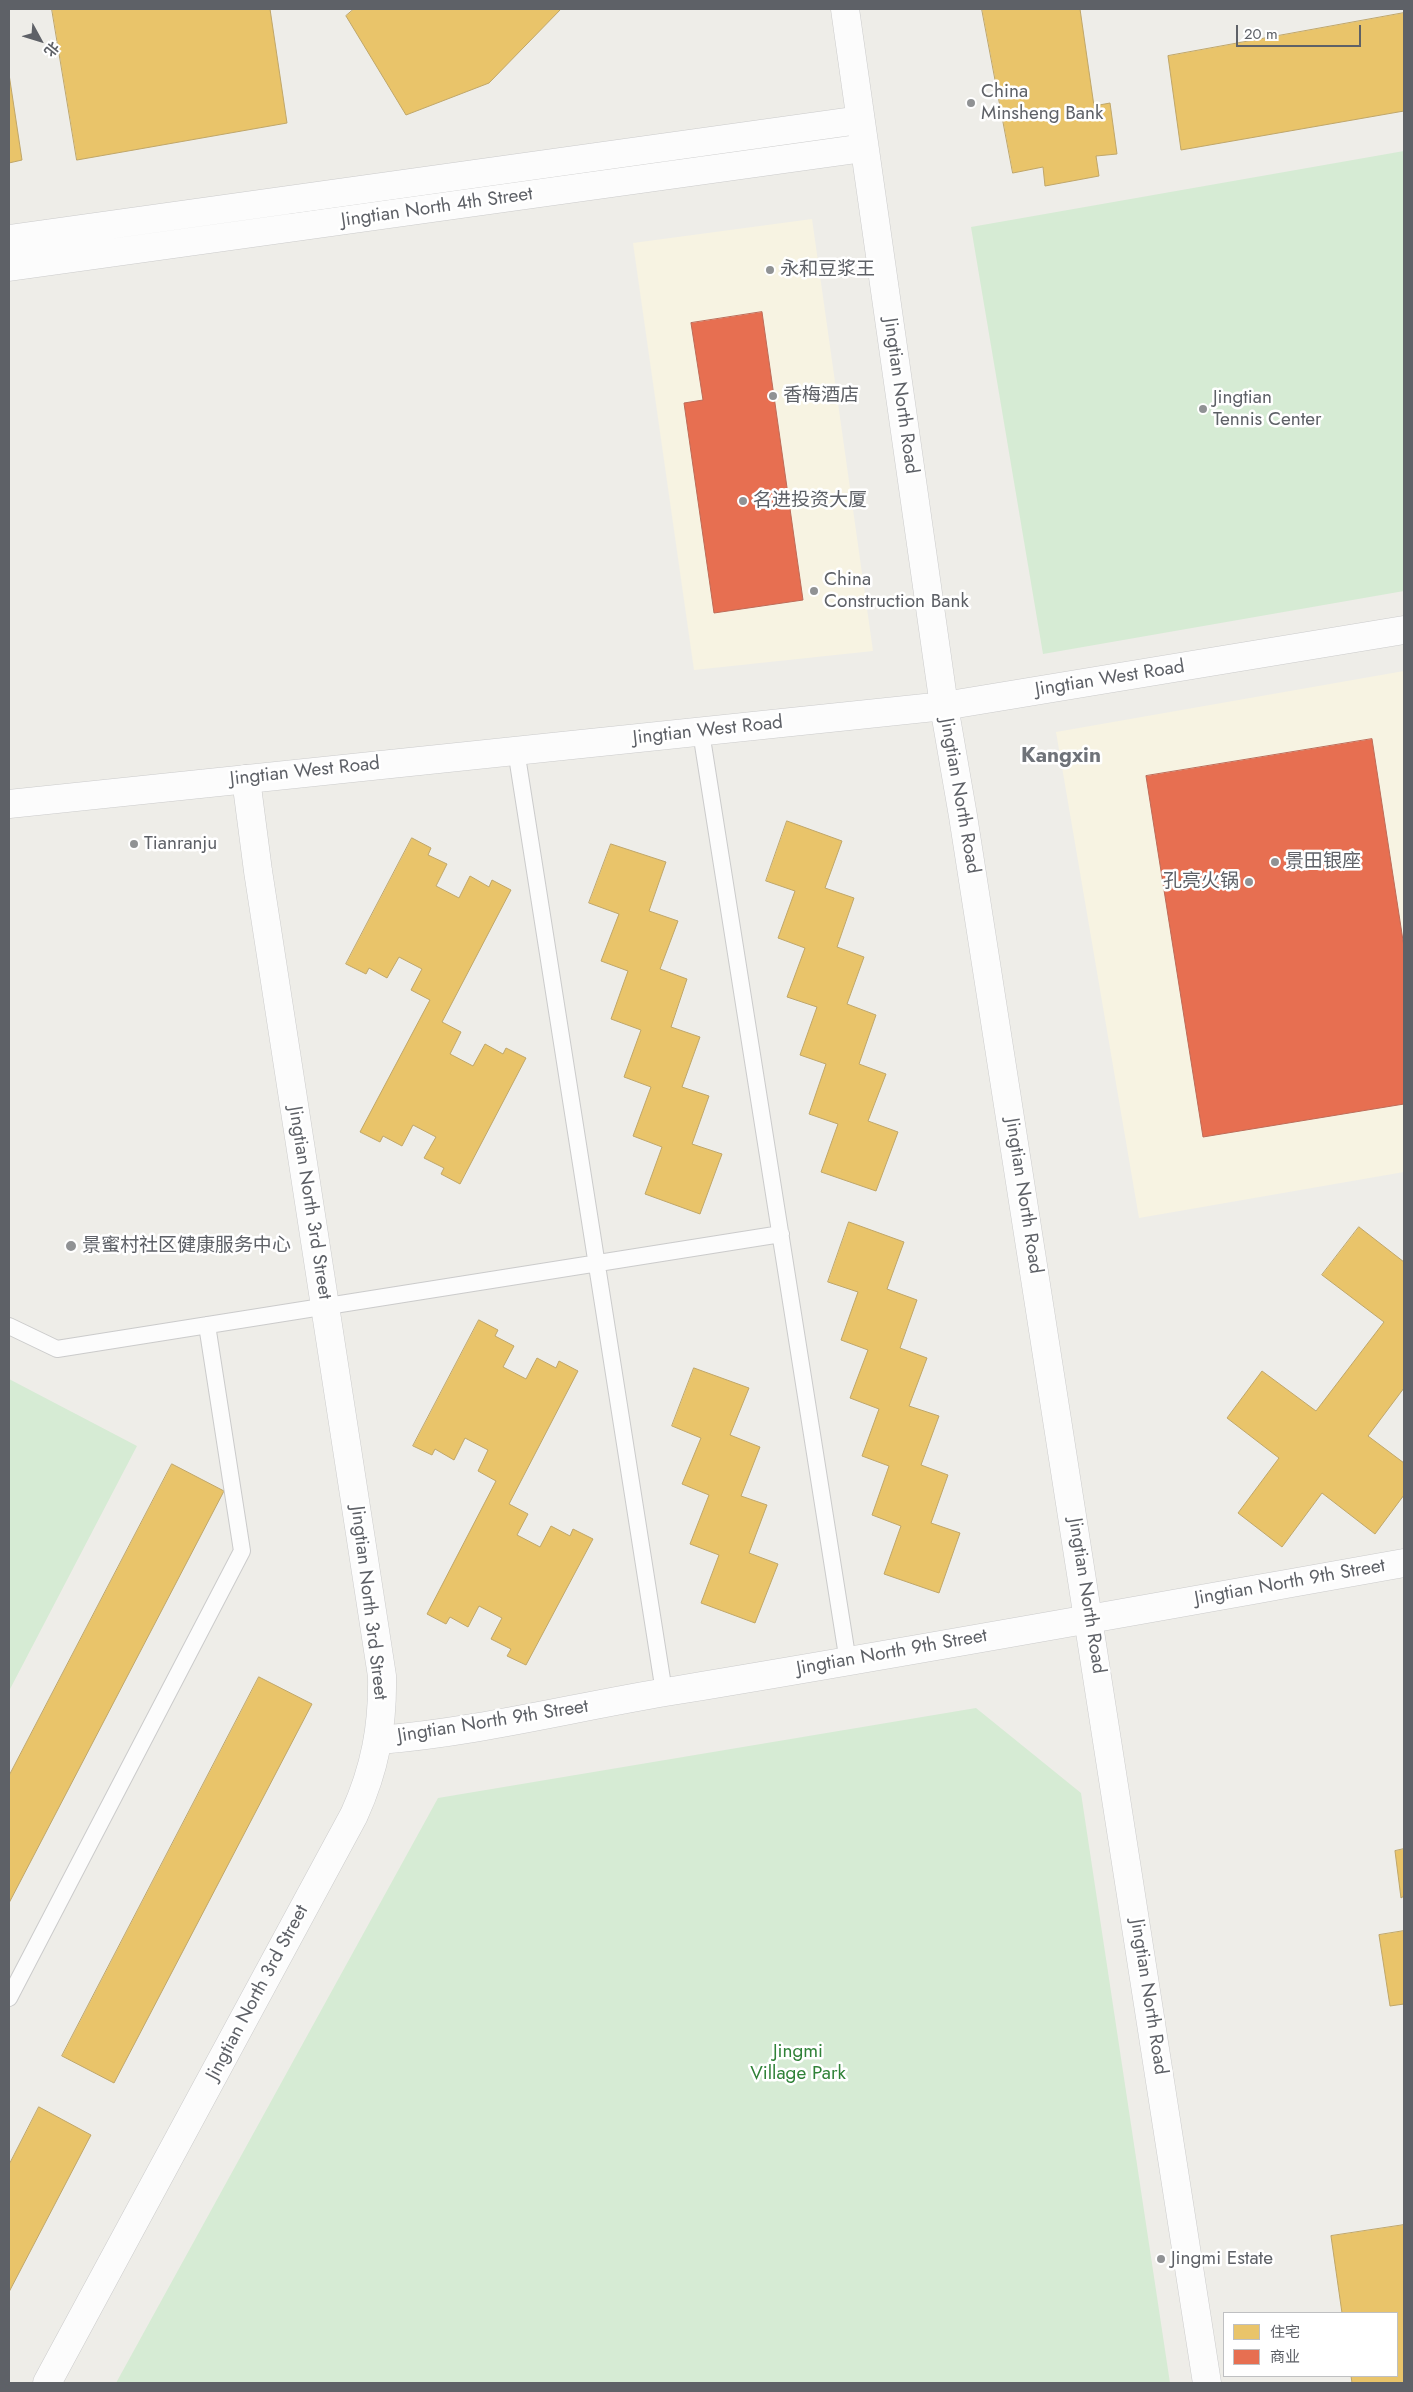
<!DOCTYPE html>
<meta charset="utf-8">
<style>
body{margin:0}
#map{position:relative;width:1413px;height:2392px;overflow:hidden;background:#eeede8;font-family:Jost,"Noto Sans SC",sans-serif}
canvas{display:block}
.frame{position:absolute;inset:0;border:10px solid #5e6167;pointer-events:none}
.legend{position:absolute;left:1223px;top:2312px;width:175px;height:65px;box-sizing:border-box;background:#fff;border:1px solid #bfc0c2;margin:0;padding:6px 9px;list-style:none;font-size:15px;color:#5e6167}
.legend li{display:flex;align-items:center;gap:10px;height:25px}
.legend b{width:25px;border:1px solid #bfc0c2}
.north{position:absolute;left:15px;top:15px;width:50px;height:50px;-webkit-text-stroke:4px #fff;paint-order:stroke;rotate:129deg;font-size:14px;font-weight:700;line-height:20px;text-align:center;color:#5e6167}
.north::after{content:'';display:block;margin:auto;width:18px;height:22px;background:#5e6167;clip-path:polygon(50% 0,100% 100%,50% 72%,0 100%)}
.scale{position:absolute;left:1236px;top:25px;width:125px;height:22px;box-sizing:border-box;border:2px solid #5e6167;border-top:0;padding-left:6px;font-size:15px;line-height:18px;white-space:nowrap;color:#5e6167;-webkit-text-stroke:4px #fff;paint-order:stroke}
</style>
<div id="map">
<canvas width="1413" height="2392"></canvas>
<div class="frame"></div>
<ul class="legend">
<li><b style="height:14px;background:#e9c46a"></b>住宅</li>
<li><b style="height:14px;background:#e76f51"></b>商业</li>
</ul>
<div class="north">北</div>
<div class="scale">20 m</div>
</div>
<script>
const g = document.querySelector('canvas').getContext('2d');
g.lineJoin = 'round';
function fillPath(path, color) { g.fillStyle = color; g.fill(path, 'evenodd'); }
function stroke(path, color, width, dash) { g.strokeStyle = color; g.lineWidth = width; g.lineCap = dash ? 'butt' : 'round'; g.setLineDash(dash || []); g.stroke(path); }
function label(font, color, halo, rows, align = 'center') {
  g.font = font + ' Jost,"Noto Sans SC",sans-serif'; g.lineWidth = 5; g.setLineDash([]); g.textBaseline = 'middle'; g.strokeStyle = halo; g.fillStyle = color; for (const [text, x, y, turn = 0] of rows) {
    g.save(); g.translate(x, y); g.rotate((+turn || 0) * Math.PI / 180); g.textAlign = isNaN(turn) ? turn : align; if (halo) g.strokeText(text, 0, 0); g.fillText(text, 0, 0); g.restore();
  }
}
fillPath(new Path2D(`
 M 812,219 L 873,651 L 694,670 L 633,243 Z
 M 1404,671 L 1404,1172 L 1139,1218 L 1056,732 Z`), '#f7f3e2');
fillPath(new Path2D(`
 M 1404,151 L 1404,591 L 1043,654 L 971,227 Z
 M 9,1379 L 137,1446 L 9,1691 Z
 M 976,1708 L 1081,1793 L 1170,2383 L 116,2383 L 438,1798 Z`), '#d6ebd4');
const homes = new Path2D(`
 M 52,9 L 270,9 L 287,123 L 77,160 Z
 M 354,9 L 561,9 L 489,83 L 406,115 L 346,16 Z
 M 982,9 L 1080,9 L 1094,106 L 1110,103 L 1117,154 L 1096,156 L 1099,176 L 1045,186 L 1043,167 L 1013,173 Z
 M 1404,13 L 1404,111 L 1181,150 L 1168,56 Z
 M 9,74 L 22,160 L 9,163 Z
 M 787,821 L 842,841 L 825,888 L 854,898 L 837,947 L 864,957 L 847,1004 L 876,1015 L 859,1064 L 886,1074 L 868,1121 L 898,1132 L 876,1191 L 821,1172 L 838,1124 L 809,1114 L 826,1064 L 800,1055 L 817,1007 L 787,997 L 805,948 L 778,938 L 795,891 L 766,881 Z
 M 412,838 L 431,848 L 428,855 L 447,864 L 436,886 L 459,898 L 470,876 L 489,887 L 492,880 L 511,890 L 442,1022 L 461,1032 L 450,1054 L 473,1066 L 485,1044 L 503,1054 L 506,1048 L 526,1058 L 460,1184 L 441,1174 L 444,1168 L 424,1158 L 436,1137 L 413,1125 L 402,1146 L 383,1136 L 380,1142 L 360,1132 L 430,1000 L 411,990 L 422,969 L 399,957 L 387,978 L 369,968 L 366,974 L 346,964 Z
 M 611,844 L 666,862 L 649,911 L 678,921 L 660,969 L 687,979 L 671,1027 L 700,1037 L 682,1087 L 709,1096 L 692,1144 L 722,1154 L 700,1214 L 645,1194 L 662,1147 L 633,1136 L 651,1087 L 624,1077 L 641,1030 L 611,1019 L 628,971 L 601,961 L 619,914 L 589,903 Z
 M 849,1222 L 904,1242 L 887,1289 L 917,1300 L 900,1348 L 927,1358 L 909,1406 L 939,1416 L 921,1465 L 948,1475 L 931,1523 L 960,1533 L 939,1593 L 884,1574 L 901,1526 L 872,1515 L 889,1466 L 862,1456 L 879,1409 L 850,1398 L 868,1350 L 841,1340 L 858,1292 L 828,1282 Z
 M 1359,1227 L 1404,1262 L 1404,1388 L 1368,1436 L 1404,1463 L 1404,1495 L 1375,1534 L 1322,1493 L 1282,1547 L 1238,1513 L 1279,1458 L 1227,1418 L 1262,1371 L 1316,1411 L 1384,1322 L 1322,1275 Z
 M 479,1320 L 498,1330 L 495,1336 L 514,1346 L 503,1367 L 526,1379 L 537,1358 L 556,1368 L 559,1361 L 578,1371 L 509,1504 L 528,1514 L 517,1535 L 540,1547 L 551,1526 L 570,1536 L 573,1529 L 593,1539 L 526,1665 L 507,1656 L 511,1649 L 491,1639 L 502,1618 L 479,1606 L 468,1627 L 450,1617 L 446,1624 L 427,1614 L 496,1481 L 478,1471 L 488,1450 L 465,1438 L 454,1460 L 435,1449 L 432,1455 L 413,1446 Z
 M 694,1368 L 749,1388 L 730,1435 L 760,1447 L 741,1496 L 767,1505 L 749,1553 L 778,1564 L 755,1623 L 701,1603 L 719,1555 L 690,1544 L 709,1495 L 682,1484 L 701,1438 L 672,1426 Z
 M 172,1464 L 224,1491 L 9,1903 L 9,1776 Z
 M 259,1677 L 312,1704 L 114,2083 L 62,2056 Z
 M 1404,1849 L 1404,1896 L 1401,1898 L 1395,1851 Z
 M 1404,1931 L 1404,2004 L 1390,2006 L 1379,1935 Z
 M 39,2107 L 91,2135 L 9,2292 L 9,2165 Z
 M 1404,2225 L 1404,2383 L 1352,2383 L 1351,2376 L 1397,2376 L 1397,2313 L 1342,2313 L 1331,2236 Z`);
fillPath(homes, '#e9c46a');
stroke(homes, '#bfa669', 1);
const shops = new Path2D(`
 M 762,312 L 803,600 L 714,613 L 684,403 L 703,400 L 691,323 Z
 M 1372,739 L 1404,947 L 1404,1104 L 1203,1137 L 1146,776 Z`);
fillPath(shops, '#e76f51');
stroke(shops, '#be6b58', 1);
const service = new Path2D(`
 M 701,732 L 848,1662
 M 516,750 L 664,1692
 M 9,1326 L 57,1349 L 781,1234
 M 9,1998 L 242,1551 L 207,1325`);
const minor = new Path2D(`
 M 9,239 L 860,120
 M 9,267 L 864,148
 M 944,706 L 1404,630
 M 379,1740 C 480,1732 578,1706 678,1690 C 920,1650 1162,1606 1404,1563
 M 47,2383 L 354,1815 C 375,1769 383,1726 382,1676 L 258,871 L 246,779`);
const tertiary = new Path2D(`
 M 845,9 L 944,706 L 963,816 L 1207,2383
 M 9,804 L 944,706`);
stroke(service, '#cbcbcb', 18);
stroke(minor, '#cbcbcb', 29);
stroke(tertiary, '#cbcbcb', 29);
stroke(service, '#fcfcfc', 16);
stroke(minor, '#fcfcfc', 28);
stroke(tertiary, '#fcfcfc', 28);
for (const [x, y, r, color] of [
 [971,103,5,"#909294"],
 [770,270,5,"#909294"],
 [773,396,5,"#909294"],
 [1203,409,5,"#909294"],
 [743,501,5,"#909294"],
 [814,591,5,"#909294"],
 [134,844,5,"#909294"],
 [1275,862,5,"#909294"],
 [1249,882,5,"#909294"],
 [71,1246,6,"#909294"],
 [1161,2259,5,"#909294"]
]) { const dot = new Path2D(); dot.arc(x, y, r, 0, 2 * Math.PI); g.fillStyle = color; g.fill(dot); stroke(dot, '#fff', 2); }
label('19px', '#5e6167', '#fff', [
 ["China",981,92],
 ["Minsheng Bank",981,114],
 ["永和豆浆王",780,270],
 ["香梅酒店",783,396],
 ["Jingtian",1213,398],
 ["Tennis Center",1213,420],
 ["名进投资大厦",753,501],
 ["China",824,580],
 ["Construction Bank",824,602],
 ["Tianranju",144,844],
 ["景田银座",1285,862],
 ["孔亮火锅",1239,882,"right"],
 ["景蜜村社区健康服务中心",82,1246],
 ["Jingmi Estate",1171,2259]
], 'left');
label('19px', '#5e6167', '#fff', [
 ["Jingtian North 4th Street",437,208,-8],
 ["Jingtian North Road",900,396,82],
 ["Jingtian West Road",1110,679,-9],
 ["Jingtian West Road",708,731,-6],
 ["Jingtian West Road",305,772,-6],
 ["Jingtian North Road",959,796,80],
 ["Jingtian North Road",1023,1196,81],
 ["Jingtian North 3rd Street",309,1203,81],
 ["Jingtian North 9th Street",1290,1583,-10],
 ["Jingtian North Road",1086,1596,81],
 ["Jingtian North 3rd Street",368,1603,83],
 ["Jingtian North 9th Street",892,1653,-10],
 ["Jingtian North 9th Street",493,1722,-9],
 ["Jingtian North 3rd Street",258,1993,-62],
 ["Jingtian North Road",1148,1997,81]
]);
label('19px', '#308238', '#fff', [
 ["Jingmi",798,2052],
 ["Village Park",798,2074]
]);
label('bold 21px', '#6f7379', '#fff', [
 ["Kangxin",1061,757]
]);
</script>
